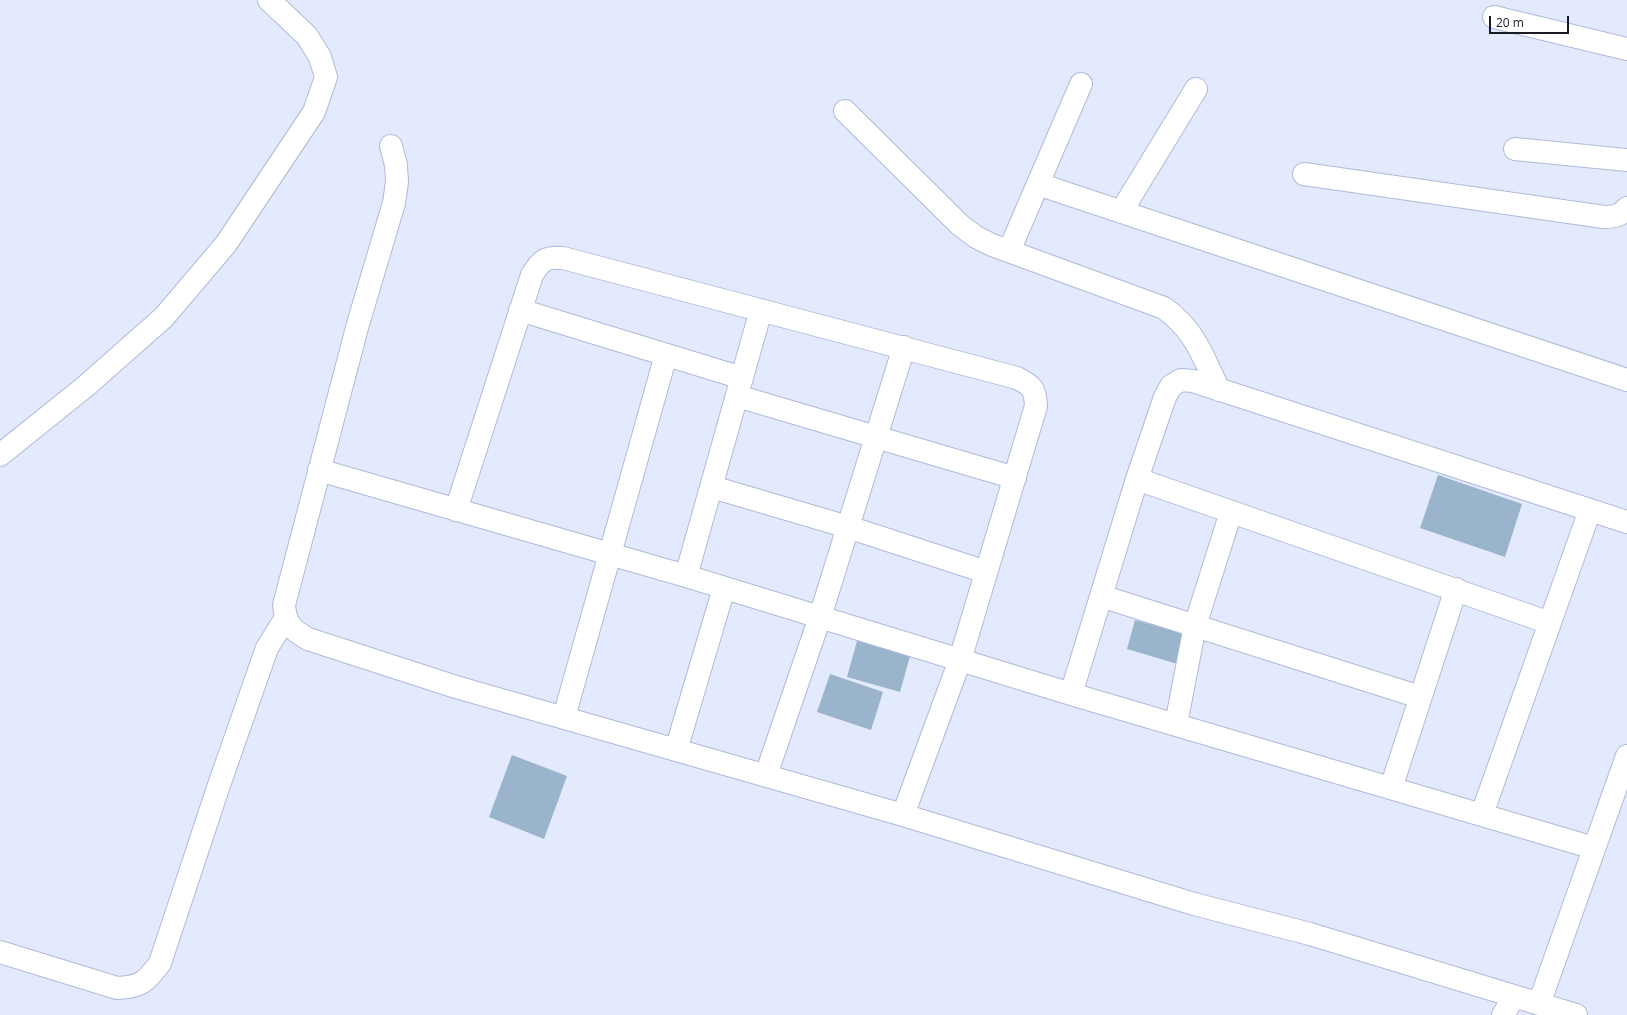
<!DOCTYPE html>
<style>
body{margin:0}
#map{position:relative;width:1627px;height:1015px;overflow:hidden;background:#e3eafd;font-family:"Open Sans",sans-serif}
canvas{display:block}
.scale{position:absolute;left:1489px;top:16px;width:80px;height:18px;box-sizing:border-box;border:2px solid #171b26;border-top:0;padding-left:5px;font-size:12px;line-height:14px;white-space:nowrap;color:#171b26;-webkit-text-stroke:3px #fff;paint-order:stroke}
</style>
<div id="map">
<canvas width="1627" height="1015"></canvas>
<div class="scale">20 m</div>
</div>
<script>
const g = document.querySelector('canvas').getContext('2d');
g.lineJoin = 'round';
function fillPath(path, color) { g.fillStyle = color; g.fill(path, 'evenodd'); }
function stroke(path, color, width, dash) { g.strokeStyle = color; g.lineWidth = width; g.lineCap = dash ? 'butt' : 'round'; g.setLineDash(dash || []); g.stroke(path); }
fillPath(new Path2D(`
 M 1438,475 L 1522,504 L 1505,557 L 1420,528 Z
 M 1135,620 L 1189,635 L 1181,665 L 1127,649 Z
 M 857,641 L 910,656 L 900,692 L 847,677 Z
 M 830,674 L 883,692 L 871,730 L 817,712 Z
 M 512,755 L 567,776 L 544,839 L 489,817 Z`), '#99b4cb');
const minor = new Path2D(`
 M 1494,17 L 1627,49
 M 845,111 L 960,225 L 976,237 L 992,245 L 1164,308 C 1195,330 1203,357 1219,390
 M 391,146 L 396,165 L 397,182 L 394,203 L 358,324 L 284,605 C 286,625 291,629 308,639 L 456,687 L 903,815 L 1194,904 L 1310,934 L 1576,1015
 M 1515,149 L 1627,160
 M 1304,174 L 1604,217 C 1614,217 1620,216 1627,208
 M 1038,184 L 1627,380
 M 1121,212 L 1196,89
 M 1009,251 L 1081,84
 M 520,310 L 742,378
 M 737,396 L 1015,478
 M 0,455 L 86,386 L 164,317 L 226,244 L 314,112 L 326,77 L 320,57 L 307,36 L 269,0
 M 319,470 L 686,576 L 1071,694 L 1594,848
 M 1137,479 L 1550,623
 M 712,487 L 848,527 L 986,572
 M 456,510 L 532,275 C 541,260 545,257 563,258 L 1017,378 C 1033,386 1035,389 1036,406 L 960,660 L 903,815
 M 686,576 L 761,310
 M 1101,596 L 1420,697
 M 1071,694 L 1137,479 L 1165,397 L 1171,386 L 1181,380 L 1193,381 L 1627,522
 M 564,717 L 666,355
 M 1176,724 L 1195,626 L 1231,512
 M 676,750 L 724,588
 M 766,775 L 820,617 L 904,347
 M 1391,788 L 1456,589
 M 1482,814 L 1590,510
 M 0,952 L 117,988 C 141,987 146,982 160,963 L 219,785 L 267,648 L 285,619
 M 1539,1004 L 1627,756
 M 1503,1015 L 1514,997`);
stroke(minor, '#afbad8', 24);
stroke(minor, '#fff', 22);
</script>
